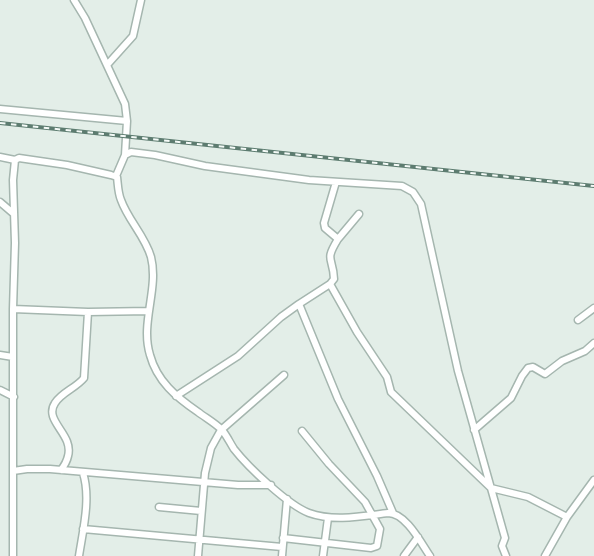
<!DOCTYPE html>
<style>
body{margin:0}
canvas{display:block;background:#e3eee8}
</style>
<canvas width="594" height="556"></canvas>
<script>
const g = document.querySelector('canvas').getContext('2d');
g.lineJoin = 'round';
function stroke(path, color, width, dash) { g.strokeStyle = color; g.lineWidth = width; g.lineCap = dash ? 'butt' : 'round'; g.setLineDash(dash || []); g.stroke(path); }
const minor = new Path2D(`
 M 74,0 L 85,18 L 125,104 L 127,121 L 125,155
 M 107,65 L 133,36 L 141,0
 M 0,109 L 127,121
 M 0,157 L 15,160
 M 116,176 L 125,155 L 131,152 L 155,155 L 205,166 L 309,180 L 402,186 L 413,192 L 421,204 L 458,371 L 505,538 L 502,546 L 506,556
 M 0,202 L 14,214
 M 338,239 L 359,214
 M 330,284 L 357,332 L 387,377 L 391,392 L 491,488 L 528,497 L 567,517
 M 299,304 L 330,284 L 334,279 C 333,256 324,262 338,239 L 325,228 L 324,223 L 336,182
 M 13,309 L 88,312 L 149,311
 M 578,320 L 594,308
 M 0,355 L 13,357
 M 0,390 L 14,397
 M 176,396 L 238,356 L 281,317 L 299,304 L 338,399 L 377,476 L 393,513
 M 474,430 L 511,398 L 522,376 L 528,368 L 533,367 L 545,374 L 562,361 L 585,351 L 594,343
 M 61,470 C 64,466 67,461 68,456 C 74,434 43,421 55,403 C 62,392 76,388 84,378 L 88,312
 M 13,471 L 27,469 L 50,469 L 238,485 L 271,485
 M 159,507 L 201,511
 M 83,529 L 282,547
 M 283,538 L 371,548 L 377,546 L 380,529 L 365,502 L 329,464 L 302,431
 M 13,556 L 13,309 L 15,243 L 13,180 L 15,160 L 19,158 L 67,165 L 111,175 L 117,177 C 118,185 118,193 121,200 C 128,220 145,236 151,257 C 159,289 140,323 150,355 C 157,381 176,397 198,412 C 206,418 215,423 222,430 C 227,436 230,443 234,449 C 248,467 288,505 309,513 C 334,522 363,516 388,513 C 406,513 421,543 430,556
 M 79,556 C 83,530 91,498 83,473
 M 198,556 L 205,473 L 211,448 L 221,430 L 284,375
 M 282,556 L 287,499
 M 323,556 L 328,518
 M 404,556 L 418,537
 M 545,556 L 567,517 L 594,480`);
stroke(minor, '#a5b6af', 9);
stroke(minor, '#fff', 6);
const rail = new Path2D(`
 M 0,123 L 594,186`);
stroke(rail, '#5d7c70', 4);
stroke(rail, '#f4faf7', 2, [5.5]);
</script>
